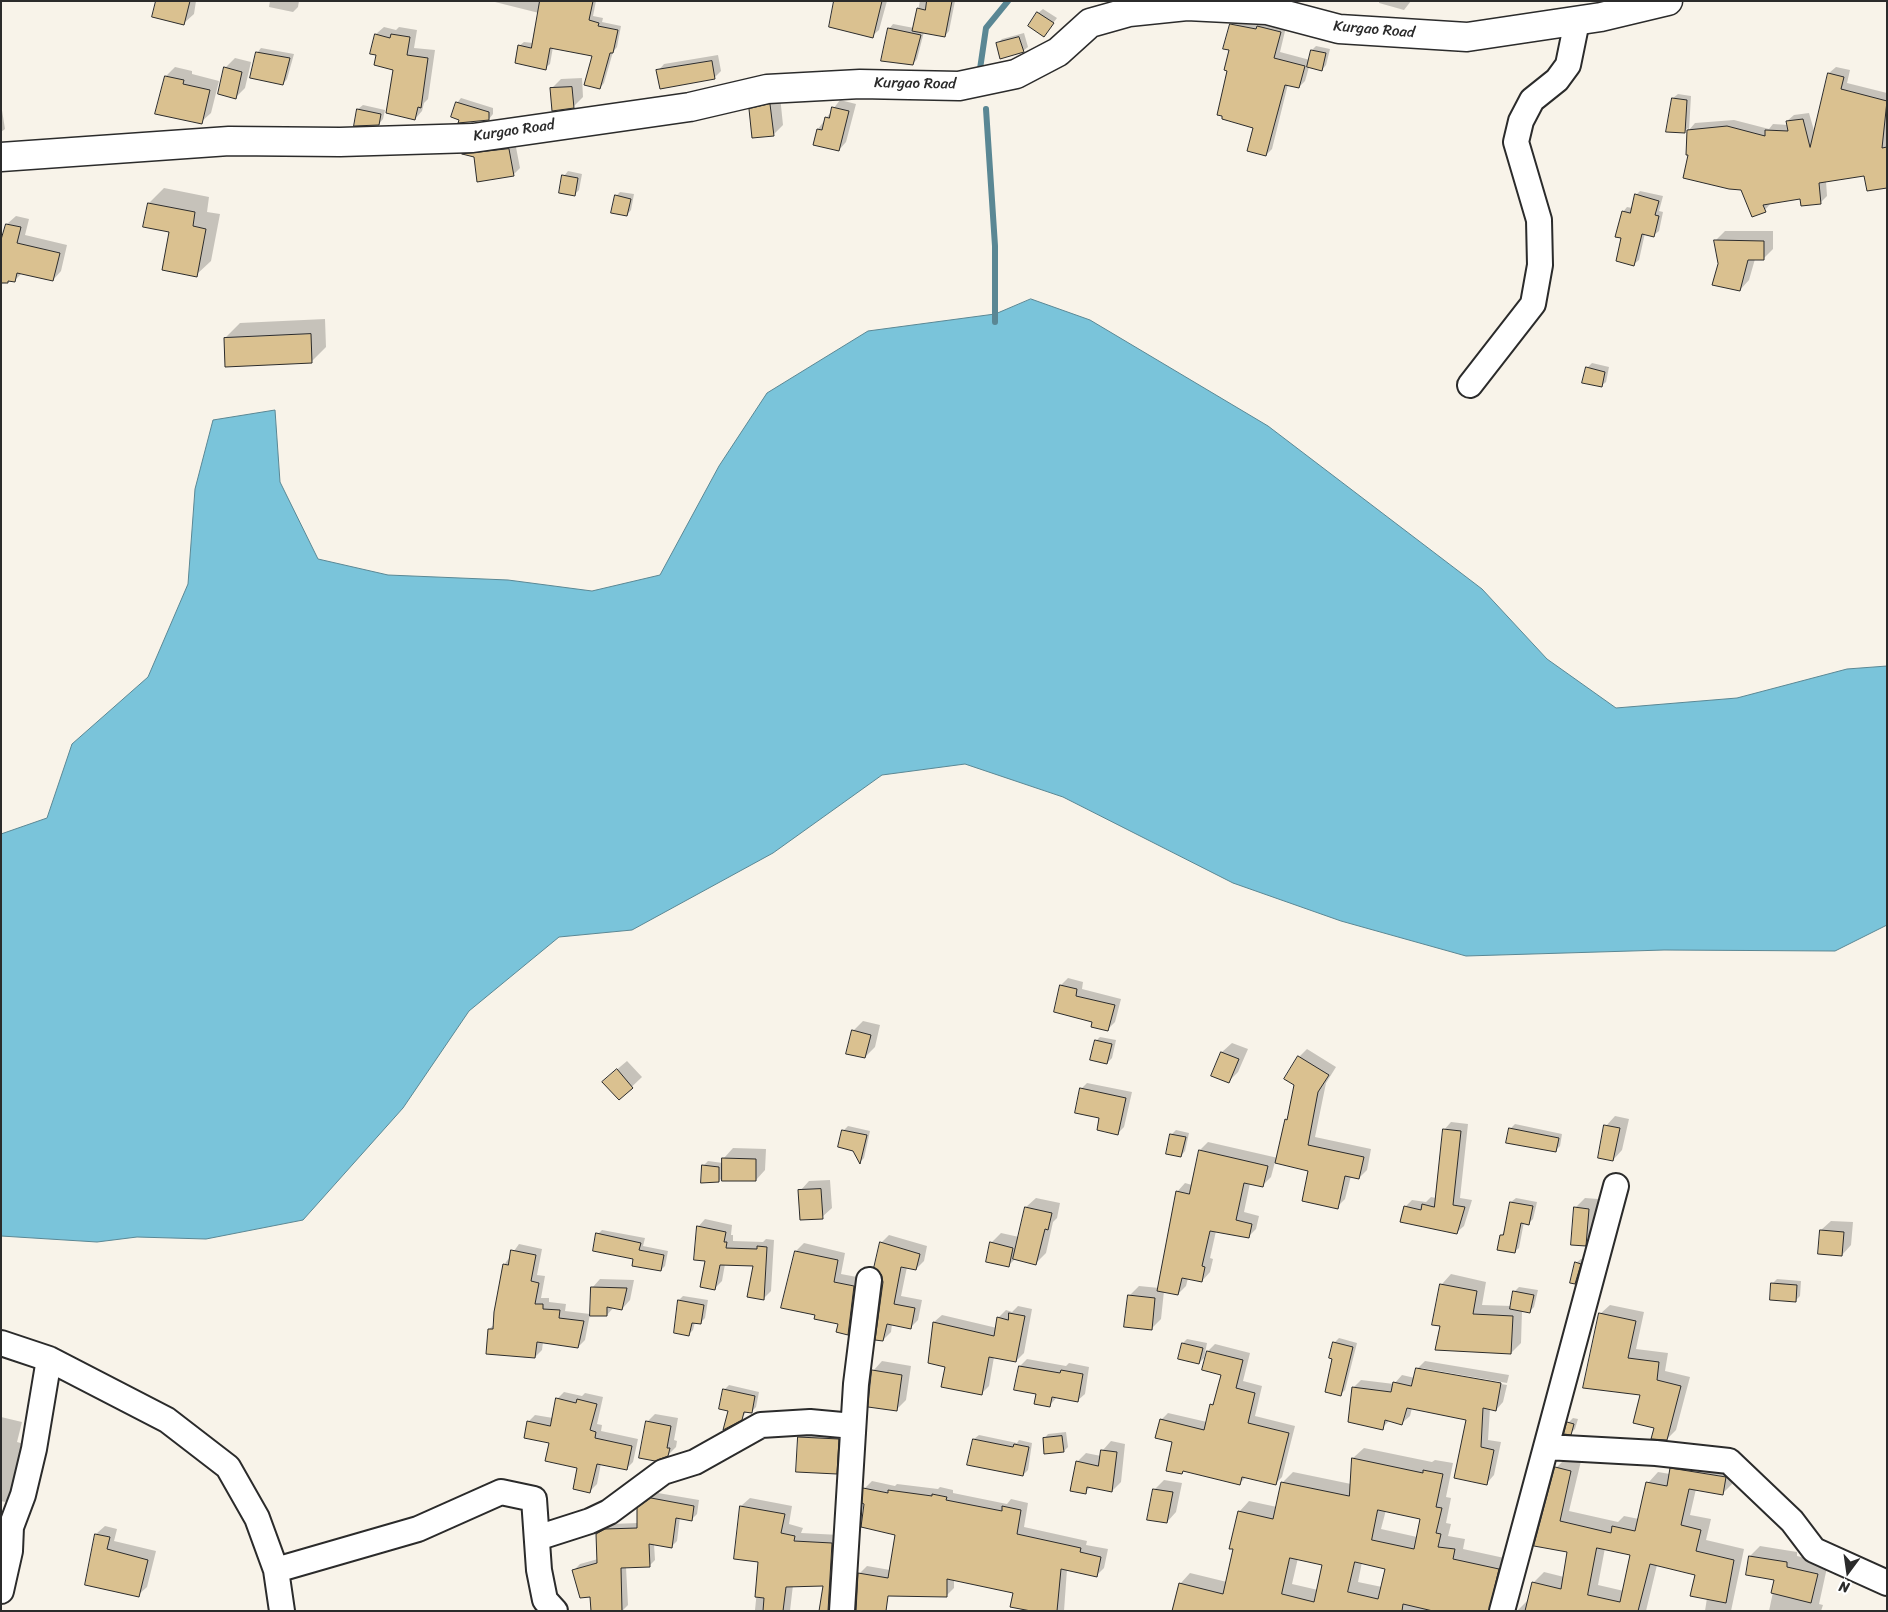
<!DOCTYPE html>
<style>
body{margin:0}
#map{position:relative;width:1888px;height:1612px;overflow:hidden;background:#f8f3e9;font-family:Sriracha,sans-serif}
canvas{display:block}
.frame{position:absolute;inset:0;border:2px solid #2b2b2b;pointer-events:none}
.north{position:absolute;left:1823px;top:1547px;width:50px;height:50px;-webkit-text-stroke:4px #fff;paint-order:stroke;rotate:194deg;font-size:14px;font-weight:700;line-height:20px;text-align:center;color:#2b2b2b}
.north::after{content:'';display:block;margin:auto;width:18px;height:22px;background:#2b2b2b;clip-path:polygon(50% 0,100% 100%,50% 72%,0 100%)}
</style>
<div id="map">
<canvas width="1888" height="1612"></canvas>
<div class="frame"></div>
<div class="north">N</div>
</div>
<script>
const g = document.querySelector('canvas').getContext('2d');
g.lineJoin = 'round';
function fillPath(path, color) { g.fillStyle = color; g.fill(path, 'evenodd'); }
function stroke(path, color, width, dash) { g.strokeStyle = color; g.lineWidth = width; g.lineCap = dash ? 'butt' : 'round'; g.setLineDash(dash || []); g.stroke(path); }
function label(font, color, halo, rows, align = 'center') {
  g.font = font + ' Sriracha,sans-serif'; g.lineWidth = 4.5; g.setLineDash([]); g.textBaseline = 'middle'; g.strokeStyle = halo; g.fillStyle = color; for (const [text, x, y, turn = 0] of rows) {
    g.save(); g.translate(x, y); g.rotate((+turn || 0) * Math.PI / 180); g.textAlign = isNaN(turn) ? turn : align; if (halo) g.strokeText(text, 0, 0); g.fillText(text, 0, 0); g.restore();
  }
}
const water = new Path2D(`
 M 1031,299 L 1090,320 L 1268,426 L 1482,589 L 1547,659 L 1616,708 L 1737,698 L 1847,669 L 1887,666 L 1887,925 L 1835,951 L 1664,950 L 1466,956 L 1341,921 L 1233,883 L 1063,797 L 965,764 L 882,775 L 773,853 L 632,930 L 559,937 L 469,1011 L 403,1108 L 303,1220 L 206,1239 L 137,1237 L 97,1242 L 1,1236 L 1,834 L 47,818 L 72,744 L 148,677 L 188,584 L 195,489 L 213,420 L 275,410 L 280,482 L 318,559 L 388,575 L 508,580 L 592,591 L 660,575 L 719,466 L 767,393 L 868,331 L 995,314 Z`);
fillPath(water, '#7ac4da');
stroke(water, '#5a8794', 1);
fillPath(new Path2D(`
 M 157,1 L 196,1 L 194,14 L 184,23 Z
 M 270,1 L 299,1 L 298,7 L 293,12 L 269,7 Z
 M 491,1 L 596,1 L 593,16 L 603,18 L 602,22 L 621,26 L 617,47 L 613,52 L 604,83 L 600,88 L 593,55 L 553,47 L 550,64 L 545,68 L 519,46 L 524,42 L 533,43 L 539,13 Z
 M 835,1 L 887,1 L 879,30 L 872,36 Z
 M 920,1 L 955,1 L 949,31 L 945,36 L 924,32 L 917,59 L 913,64 L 889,29 L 893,24 L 914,28 Z
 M 1379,1 L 1411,1 L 1404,10 L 1379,3 Z
 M 1043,9 L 1057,18 L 1044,35 L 1038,13 Z
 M 1237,18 L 1286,27 L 1280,52 L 1310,60 L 1312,50 L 1316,46 L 1330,49 L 1326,65 L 1322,70 L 1309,67 L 1305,81 L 1299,87 L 1288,84 L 1272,149 L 1266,155 L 1228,70 L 1231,24 Z
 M 384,27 L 396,30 L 399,27 L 417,30 L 414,48 L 435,50 L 428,99 L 424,103 L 422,111 L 415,119 L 394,69 L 377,54 L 376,34 Z
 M 1024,33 L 1028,47 L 1023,51 L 998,43 L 1002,39 Z
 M 261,48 L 294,54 L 287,79 L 283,84 L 257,53 Z
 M 718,55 L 721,71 L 714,78 L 658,71 L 664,64 Z
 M 235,58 L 251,62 L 245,88 L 235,98 L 225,68 Z
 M 175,67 L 192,71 L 192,74 L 219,81 L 211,113 L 201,122 L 166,76 Z
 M 1836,67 L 1850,70 L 1847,83 L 1887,93 L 1887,186 L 1865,174 L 1826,181 L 1827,196 L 1820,203 L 1802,197 L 1771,203 L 1765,210 L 1742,188 L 1688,154 L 1688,128 L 1684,132 L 1673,98 L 1678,94 L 1691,96 L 1689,130 L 1695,123 L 1734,120 L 1769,129 L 1773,124 L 1788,125 L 1787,121 L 1794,115 L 1809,113 L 1815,134 L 1829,73 Z
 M 582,78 L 583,97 L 573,107 L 551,89 L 561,79 Z
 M 780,96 L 783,125 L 774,134 L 754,137 L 750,110 L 760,100 Z
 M 461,98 L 493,108 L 493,114 L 489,119 L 457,103 Z
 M 840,100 L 856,104 L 846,142 L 839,150 L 818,129 Z
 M 1,104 L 5,129 L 1,132 Z
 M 363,105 L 385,110 L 383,119 L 379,124 L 358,109 Z
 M 515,142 L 520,168 L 513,175 L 475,156 L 464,153 L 470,148 Z
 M 568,171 L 582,174 L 579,190 L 574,195 L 564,176 Z
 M 164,188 L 209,197 L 207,212 L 220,214 L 211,261 L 196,275 L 171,231 L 144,226 L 149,203 Z
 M 1640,191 L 1663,196 L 1659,211 L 1663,212 L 1659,231 L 1654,235 L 1645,233 L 1639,260 L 1634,264 L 1623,212 L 1627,207 L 1632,208 L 1636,195 Z
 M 620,192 L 634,194 L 631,210 L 627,215 L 616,196 Z
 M 16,216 L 29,219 L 25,235 L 67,245 L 61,271 L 53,280 L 22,273 L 14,281 L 7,224 Z
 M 1725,231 L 1773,231 L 1773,249 L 1763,259 L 1755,259 L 1749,280 L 1740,290 L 1719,264 L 1716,240 Z
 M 325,319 L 326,347 L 311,362 L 225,338 L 240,323 Z
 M 1592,363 L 1609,367 L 1606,382 L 1601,386 L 1587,368 Z
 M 1068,978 L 1083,982 L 1082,989 L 1121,999 L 1115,1022 L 1108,1029 L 1094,1021 L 1055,1011 L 1061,985 Z
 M 863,1021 L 880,1025 L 875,1047 L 865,1057 L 853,1031 Z
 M 1100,1037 L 1116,1040 L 1112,1058 L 1107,1063 L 1096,1041 Z
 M 1232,1043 L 1248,1049 L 1238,1072 L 1228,1082 L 1212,1076 L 1222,1052 Z
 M 1307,1049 L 1336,1067 L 1326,1083 L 1315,1137 L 1371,1149 L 1367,1170 L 1359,1178 L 1351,1176 L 1345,1199 L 1337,1207 L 1310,1170 L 1275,1162 L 1271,1177 L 1263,1185 L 1250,1183 L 1244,1212 L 1259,1216 L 1256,1229 L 1248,1237 L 1216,1231 L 1210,1258 L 1213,1259 L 1210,1272 L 1202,1281 L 1188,1278 L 1186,1286 L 1178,1294 L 1164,1291 L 1161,1319 L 1151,1329 L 1129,1296 L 1139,1286 L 1159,1288 L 1177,1192 L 1185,1183 L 1192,1185 L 1200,1150 L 1208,1142 L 1278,1158 L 1286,1120 L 1289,1116 L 1299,1057 Z
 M 627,1061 L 642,1077 L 619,1099 L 614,1072 Z
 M 1087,1083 L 1132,1092 L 1124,1127 L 1117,1134 L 1101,1117 L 1081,1089 Z
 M 1615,1116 L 1629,1119 L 1622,1150 L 1613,1160 L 1606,1126 Z
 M 1451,1122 L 1468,1124 L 1460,1198 L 1472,1200 L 1464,1226 L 1456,1233 L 1405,1207 L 1412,1200 L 1426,1202 L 1431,1197 L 1436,1198 L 1444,1130 Z
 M 1515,1124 L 1562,1134 L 1560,1146 L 1556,1150 L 1510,1129 Z
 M 848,1126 L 870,1131 L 864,1158 L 860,1162 L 843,1131 Z
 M 1176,1130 L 1189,1133 L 1185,1151 L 1181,1156 L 1172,1134 Z
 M 733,1148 L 766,1149 L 765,1170 L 756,1180 L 723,1177 L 719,1181 L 703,1166 L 708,1161 L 723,1163 L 724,1158 Z
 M 830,1180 L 832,1208 L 822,1217 L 800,1191 L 809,1181 Z
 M 1036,1198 L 1060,1203 L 1057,1218 L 1053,1222 L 1046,1253 L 1036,1263 L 1016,1258 L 1008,1266 L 992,1242 L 1001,1233 L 1019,1237 L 1026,1207 Z
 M 1516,1198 L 1537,1202 L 1533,1219 L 1529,1223 L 1524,1222 L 1519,1248 L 1514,1252 L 1501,1235 L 1505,1232 L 1511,1202 Z
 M 1585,1198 L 1598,1199 L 1595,1235 L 1585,1244 L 1575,1208 Z
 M 705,1219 L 732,1225 L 731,1235 L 733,1235 L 733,1241 L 763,1242 L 766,1239 L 774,1240 L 771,1291 L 764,1298 L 755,1265 L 725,1264 L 722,1281 L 715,1288 L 698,1227 Z
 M 1831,1221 L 1853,1222 L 1851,1245 L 1842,1255 L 1821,1230 Z
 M 602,1230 L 645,1238 L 643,1246 L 668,1251 L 665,1266 L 661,1270 L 634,1258 L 598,1234 Z
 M 889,1235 L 927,1246 L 924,1261 L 916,1269 L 907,1267 L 901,1296 L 922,1300 L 918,1320 L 910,1328 L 892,1324 L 891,1332 L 883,1340 L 884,1282 L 881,1243 Z
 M 804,1243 L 845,1253 L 841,1274 L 862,1278 L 856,1325 L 848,1333 L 839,1323 L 816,1314 L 782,1307 L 796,1251 Z
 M 519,1244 L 542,1249 L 537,1275 L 545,1276 L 541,1298 L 549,1298 L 549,1302 L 566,1304 L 565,1311 L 590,1314 L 585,1340 L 578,1347 L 543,1342 L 542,1350 L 535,1357 L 489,1329 L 495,1324 L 504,1265 Z
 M 1581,1259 L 1585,1259 L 1579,1279 L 1575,1283 L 1576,1263 Z
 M 1451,1274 L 1486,1282 L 1482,1305 L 1512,1306 L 1515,1291 L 1519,1287 L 1538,1290 L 1534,1307 L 1530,1311 L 1522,1310 L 1521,1343 L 1511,1353 L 1434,1324 L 1442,1284 Z
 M 600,1279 L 634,1280 L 630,1300 L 622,1309 L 614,1307 L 607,1315 L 592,1288 Z
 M 1777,1279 L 1801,1281 L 1800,1296 L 1796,1300 L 1772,1284 Z
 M 683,1296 L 708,1300 L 705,1318 L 700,1323 L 695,1322 L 693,1330 L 689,1334 L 679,1300 Z
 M 1610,1305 L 1644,1312 L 1636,1349 L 1668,1353 L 1665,1371 L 1690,1377 L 1676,1430 L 1667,1439 L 1656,1427 L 1642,1394 L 1600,1314 Z
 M 1018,1306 L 1032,1309 L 1024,1353 L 1016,1361 L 994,1357 L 989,1386 L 982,1393 L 946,1366 L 934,1322 L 942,1315 L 997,1328 L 998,1318 L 1006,1310 L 1012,1312 Z
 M 1339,1338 L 1357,1343 L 1345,1390 L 1341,1394 L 1334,1358 L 1334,1343 Z
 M 1187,1339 L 1207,1343 L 1204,1358 L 1199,1363 L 1183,1343 Z
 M 1215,1344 L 1250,1353 L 1243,1381 L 1262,1386 L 1255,1416 L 1295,1426 L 1282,1477 L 1275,1484 L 1246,1477 L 1240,1483 L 1184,1470 L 1182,1473 L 1173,1441 L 1161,1420 L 1168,1413 L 1207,1422 L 1211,1405 L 1216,1400 L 1222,1374 L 1203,1369 L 1208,1351 Z
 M 1027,1359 L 1066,1366 L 1069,1363 L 1089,1367 L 1085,1394 L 1077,1401 L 1057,1397 L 1050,1405 L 1037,1393 L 1020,1366 Z
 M 882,1361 L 911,1366 L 906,1400 L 896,1410 L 873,1371 Z
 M 1425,1361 L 1509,1375 L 1507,1383 L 1421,1368 L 1421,1370 L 1507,1385 L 1503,1402 L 1496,1410 L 1490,1408 L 1488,1440 L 1501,1442 L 1494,1475 L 1487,1483 L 1467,1419 L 1412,1408 L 1410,1416 L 1402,1423 L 1390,1420 L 1382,1428 L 1353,1388 L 1361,1380 L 1394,1384 L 1402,1375 L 1415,1378 L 1417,1369 Z
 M 729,1385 L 759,1392 L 756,1407 L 751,1412 L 747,1411 L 741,1419 L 729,1410 L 724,1390 Z
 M 564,1392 L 582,1396 L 585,1393 L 603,1397 L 597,1424 L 602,1425 L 601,1431 L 638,1439 L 633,1462 L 626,1469 L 601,1463 L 597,1484 L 590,1491 L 579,1467 L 529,1421 L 535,1415 L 553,1418 L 557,1399 Z
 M 655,1414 L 678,1418 L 674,1440 L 677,1441 L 676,1447 L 668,1455 L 647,1422 Z
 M 1,1417 L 22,1422 L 17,1442 L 24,1444 L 14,1492 L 5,1502 L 1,1501 Z
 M 1573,1418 L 1578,1419 L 1575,1429 L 1571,1433 L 1568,1423 Z
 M 809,1428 L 848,1430 L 846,1463 L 836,1473 L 799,1437 Z
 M 1066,1432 L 1068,1447 L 1064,1451 L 1044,1439 L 1048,1434 Z
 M 979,1435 L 1017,1443 L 1019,1440 L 1032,1443 L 1028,1470 L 1023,1475 L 974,1439 Z
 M 1111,1441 L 1125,1444 L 1121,1482 L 1112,1491 L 1091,1487 L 1085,1492 L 1077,1462 L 1086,1453 L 1101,1456 L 1103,1450 Z
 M 1364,1448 L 1432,1462 L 1435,1460 L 1453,1463 L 1446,1497 L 1451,1498 L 1446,1523 L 1451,1524 L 1448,1536 L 1465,1539 L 1463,1549 L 1509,1559 L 1504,1611 L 1212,1611 L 1180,1584 L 1190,1573 L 1227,1582 L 1234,1548 L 1239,1512 L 1249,1501 L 1277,1507 L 1282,1483 L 1293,1472 L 1351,1484 L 1353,1458 ZM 1386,1510 L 1422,1518 L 1417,1537 L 1381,1529 ZM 1298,1558 L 1323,1564 L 1318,1590 L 1292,1584 ZM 1362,1562 L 1386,1568 L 1382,1587 L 1358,1582 Z
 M 1567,1457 L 1581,1461 L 1569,1511 L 1618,1522 L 1624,1516 L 1639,1519 L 1648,1483 L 1658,1472 L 1670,1474 L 1671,1469 L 1681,1458 L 1736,1467 L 1733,1483 L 1723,1493 L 1696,1489 L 1690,1515 L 1711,1519 L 1706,1540 L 1744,1549 L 1731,1611 L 1705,1611 L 1707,1598 L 1696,1574 L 1657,1565 L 1646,1611 L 1517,1611 L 1528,1600 L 1533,1583 L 1544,1572 L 1564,1577 L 1569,1552 L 1535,1545 L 1556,1468 ZM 1605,1548 L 1631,1554 L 1624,1591 L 1598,1585 Z
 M 1164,1480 L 1182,1483 L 1176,1512 L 1167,1522 L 1154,1490 Z
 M 872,1481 L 895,1486 L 897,1484 L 938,1489 L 940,1487 L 953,1490 L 953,1493 L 1007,1504 L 1011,1499 L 1028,1503 L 1024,1527 L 1087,1541 L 1086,1545 L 1108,1549 L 1104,1568 L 1096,1576 L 1067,1569 L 1064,1611 L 1032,1611 L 1014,1592 L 954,1579 L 954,1588 L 946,1596 L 859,1574 L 867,1566 L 890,1570 L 896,1534 L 866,1503 L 865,1488 Z
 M 658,1493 L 699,1500 L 697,1514 L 691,1520 L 680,1517 L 677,1541 L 671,1547 L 654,1544 L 655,1560 L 649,1566 L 626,1567 L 628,1605 L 622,1611 L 592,1611 L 591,1596 L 574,1570 L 580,1564 L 598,1559 L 597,1534 L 603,1528 L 612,1524 L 638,1523 L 644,1503 Z
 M 750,1498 L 792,1506 L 789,1524 L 803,1528 L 801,1533 L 840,1535 L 837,1603 L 829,1611 L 821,1610 L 824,1585 L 793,1585 L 790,1611 L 749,1611 L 755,1610 L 760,1561 L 741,1506 Z
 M 105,1526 L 117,1529 L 114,1541 L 156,1551 L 147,1587 L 138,1595 L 86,1584 L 96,1534 Z
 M 1760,1546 L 1797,1552 L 1797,1556 L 1828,1563 L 1819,1604 L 1823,1605 L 1821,1611 L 1769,1611 L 1776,1578 L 1750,1556 Z`), '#0003');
stroke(new Path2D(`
 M 980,69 L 986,28 L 1008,1
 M 986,109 L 995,246 L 995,322`), '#5a8794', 6);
const building = new Path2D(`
 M 156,1 L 190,1 L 184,25 L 152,17 Z
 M 540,1 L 593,1 L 589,20 L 599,23 L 598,26 L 618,30 L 613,53 L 610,53 L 600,89 L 584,85 L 592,56 L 550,48 L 546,70 L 515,63 L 518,45 L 531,48 Z
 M 834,1 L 882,1 L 873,38 L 829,27 Z
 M 927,1 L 952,1 L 945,37 L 912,31 L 917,8 L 925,10 Z
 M 1037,12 L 1054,23 L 1044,37 L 1028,26 Z
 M 1230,24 L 1256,29 L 1257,26 L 1281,32 L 1274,58 L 1305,66 L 1299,88 L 1285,85 L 1266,156 L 1247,151 L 1253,128 L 1222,119 L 1222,116 L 1217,115 L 1227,71 L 1224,70 L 1229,50 L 1223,49 Z
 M 888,28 L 921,35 L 913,65 L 881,61 Z
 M 375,34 L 390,38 L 391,34 L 410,37 L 407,55 L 428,58 L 421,108 L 418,107 L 415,120 L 386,113 L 393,70 L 374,65 L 376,55 L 370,54 Z
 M 1019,37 L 1024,52 L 1000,59 L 996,43 Z
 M 1311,50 L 1326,53 L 1322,71 L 1307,67 Z
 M 256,52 L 290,58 L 283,85 L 250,78 Z
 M 712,61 L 715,79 L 660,89 L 656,70 Z
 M 224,67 L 242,72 L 236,99 L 218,94 Z
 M 1828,73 L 1844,77 L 1841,89 L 1887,101 L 1882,148 L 1887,147 L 1887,188 L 1867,191 L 1864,176 L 1819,183 L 1821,204 L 1801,206 L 1800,199 L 1763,205 L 1766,212 L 1752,217 L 1741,190 L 1729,189 L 1683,178 L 1688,155 L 1686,155 L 1687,130 L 1727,126 L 1765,136 L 1765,130 L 1788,131 L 1786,121 L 1803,119 L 1810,147 Z
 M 165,76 L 184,80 L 183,84 L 210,90 L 202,124 L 155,114 Z
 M 572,87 L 574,108 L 552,111 L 550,88 Z
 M 1672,98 L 1687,100 L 1685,133 L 1666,132 Z
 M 456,102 L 489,112 L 489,120 L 458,123 L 459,120 L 451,117 Z
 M 770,104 L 774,136 L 752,138 L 749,109 Z
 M 832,107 L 849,111 L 839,151 L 813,145 L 817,129 L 822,130 L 825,117 L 829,118 Z
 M 357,109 L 381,114 L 379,125 L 354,126 Z
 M 509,149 L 514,176 L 477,182 L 474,157 L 462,154 Z
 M 562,175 L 578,178 L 575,196 L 559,193 Z
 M 1635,194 L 1659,201 L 1655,215 L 1659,216 L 1654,237 L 1642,234 L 1634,266 L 1616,261 L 1621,238 L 1615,237 L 1622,211 L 1630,213 Z
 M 615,195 L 631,199 L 627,216 L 611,213 Z
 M 148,203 L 195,212 L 193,226 L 206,229 L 197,277 L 162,270 L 169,232 L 143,227 Z
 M 6,224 L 21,227 L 17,243 L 60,253 L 53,281 L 17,273 L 15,282 L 8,281 L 8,283 L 1,283 L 1,240 Z
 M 1714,240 L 1764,241 L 1764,260 L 1748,260 L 1740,291 L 1712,285 L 1718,264 Z
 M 311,334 L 312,363 L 225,367 L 224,338 Z
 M 1586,367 L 1605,372 L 1602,387 L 1582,383 Z
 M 1060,985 L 1077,989 L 1076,996 L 1115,1005 L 1108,1031 L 1091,1027 L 1092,1022 L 1054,1012 Z
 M 852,1030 L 871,1035 L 865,1058 L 846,1054 Z
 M 1095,1040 L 1112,1044 L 1107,1064 L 1090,1060 Z
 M 1221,1052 L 1239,1059 L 1229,1083 L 1211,1076 Z
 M 1298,1056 L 1329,1075 L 1318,1092 L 1308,1145 L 1364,1157 L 1359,1179 L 1345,1176 L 1338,1209 L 1302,1201 L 1308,1171 L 1275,1163 L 1285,1119 L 1287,1120 L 1294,1085 L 1284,1079 Z
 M 617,1069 L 633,1088 L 619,1100 L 602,1082 Z
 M 1080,1088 L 1126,1098 L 1118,1135 L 1097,1130 L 1099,1118 L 1075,1113 Z
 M 1604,1125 L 1620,1128 L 1613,1161 L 1598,1158 Z
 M 1509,1128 L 1559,1138 L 1556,1152 L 1506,1143 Z
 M 1443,1129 L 1461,1131 L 1453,1205 L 1465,1207 L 1457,1234 L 1400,1222 L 1404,1206 L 1421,1210 L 1422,1204 L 1434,1207 Z
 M 842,1130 L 867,1135 L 860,1164 L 853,1151 L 838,1147 Z
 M 1170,1134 L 1186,1137 L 1181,1157 L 1166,1154 Z
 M 1199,1150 L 1268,1166 L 1263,1187 L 1244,1183 L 1236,1220 L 1252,1224 L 1249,1238 L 1210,1231 L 1202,1266 L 1205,1267 L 1202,1282 L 1182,1278 L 1178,1295 L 1157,1291 L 1176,1191 L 1189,1194 Z
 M 722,1158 L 756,1159 L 756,1181 L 722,1181 Z
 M 702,1165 L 719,1167 L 719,1182 L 701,1183 Z
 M 821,1189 L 823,1219 L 800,1220 L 798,1190 Z
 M 1510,1202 L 1533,1206 L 1529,1225 L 1521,1223 L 1515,1253 L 1497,1250 L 1500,1235 L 1503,1235 Z
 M 1025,1207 L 1052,1213 L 1048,1230 L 1045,1229 L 1036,1265 L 1013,1259 Z
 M 1574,1207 L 1589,1209 L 1586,1246 L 1571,1245 Z
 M 697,1226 L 726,1232 L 724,1242 L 727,1242 L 726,1248 L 757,1249 L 757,1246 L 767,1247 L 764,1300 L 747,1297 L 753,1266 L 720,1265 L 715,1290 L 700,1287 L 705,1261 L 694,1260 Z
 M 1820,1230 L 1844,1232 L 1842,1256 L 1818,1254 Z
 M 596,1233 L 641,1243 L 639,1250 L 664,1255 L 661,1271 L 632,1266 L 633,1259 L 593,1251 Z
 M 880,1242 L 920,1254 L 916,1270 L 901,1267 L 894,1304 L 915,1308 L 911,1329 L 887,1324 L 883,1341 L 875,1340 L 883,1282 L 881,1274 L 874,1268 Z
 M 990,1242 L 1013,1248 L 1009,1267 L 986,1262 Z
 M 511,1250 L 536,1255 L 531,1281 L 539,1283 L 535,1304 L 543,1304 L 543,1309 L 560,1310 L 559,1318 L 584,1321 L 578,1348 L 537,1342 L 535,1358 L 486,1354 L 488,1329 L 493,1329 L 494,1312 L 503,1264 L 508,1265 Z
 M 795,1251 L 838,1260 L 834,1282 L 854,1286 L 848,1335 L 836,1332 L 838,1324 L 814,1319 L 815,1315 L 781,1308 Z
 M 1575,1262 L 1581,1264 L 1575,1284 L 1570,1283 Z
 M 1771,1283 L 1797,1285 L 1796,1302 L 1770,1300 Z
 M 1440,1284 L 1477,1291 L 1473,1314 L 1513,1316 L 1511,1354 L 1435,1350 L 1440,1326 L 1432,1325 Z
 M 591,1287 L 627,1288 L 622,1310 L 607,1307 L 607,1316 L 590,1316 Z
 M 1513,1291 L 1534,1295 L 1530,1313 L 1510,1309 Z
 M 1128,1295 L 1155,1298 L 1152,1330 L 1124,1327 Z
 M 678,1300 L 704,1305 L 701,1324 L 692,1323 L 689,1336 L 674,1333 Z
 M 1009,1313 L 1025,1316 L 1016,1362 L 989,1357 L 982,1395 L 941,1387 L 945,1367 L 928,1363 L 933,1322 L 994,1336 L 997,1317 L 1008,1320 Z
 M 1599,1313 L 1636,1321 L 1628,1358 L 1659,1362 L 1657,1380 L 1681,1386 L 1667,1440 L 1651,1439 L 1654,1428 L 1633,1423 L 1640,1395 L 1583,1388 Z
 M 1333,1342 L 1353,1347 L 1341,1396 L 1325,1392 L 1332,1359 L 1329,1358 Z
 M 1182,1343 L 1203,1348 L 1199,1364 L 1178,1359 Z
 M 1207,1351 L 1243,1360 L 1236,1388 L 1255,1393 L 1248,1423 L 1289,1433 L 1276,1485 L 1242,1477 L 1240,1485 L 1183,1471 L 1182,1474 L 1166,1471 L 1172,1442 L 1155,1438 L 1160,1419 L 1204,1430 L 1210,1404 L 1213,1405 L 1221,1375 L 1202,1370 Z
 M 1019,1366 L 1060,1373 L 1061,1370 L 1083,1374 L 1078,1402 L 1052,1397 L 1050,1407 L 1034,1404 L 1036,1394 L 1014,1390 Z
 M 1416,1368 L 1501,1383 L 1496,1411 L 1483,1408 L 1481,1447 L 1494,1450 L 1487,1485 L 1454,1478 L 1466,1420 L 1407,1408 L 1402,1425 L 1385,1420 L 1383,1430 L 1348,1422 L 1352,1387 L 1391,1392 L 1393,1382 L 1411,1386 Z
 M 872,1370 L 902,1375 L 897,1411 L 868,1407 Z
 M 723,1389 L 755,1396 L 752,1413 L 744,1412 L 742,1420 L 723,1430 L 728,1411 L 719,1409 Z
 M 556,1398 L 576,1403 L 577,1399 L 597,1404 L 590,1430 L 596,1432 L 595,1438 L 632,1446 L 627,1470 L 597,1464 L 590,1493 L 573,1489 L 577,1468 L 545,1461 L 549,1443 L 524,1438 L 527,1421 L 550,1426 Z
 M 646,1421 L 671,1426 L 667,1448 L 670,1448 L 668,1456 L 655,1461 L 639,1458 Z
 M 1567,1422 L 1574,1424 L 1571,1435 L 1564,1434 Z
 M 1062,1436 L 1064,1452 L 1044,1454 L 1043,1438 Z
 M 798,1437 L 839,1439 L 837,1474 L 796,1472 Z
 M 973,1439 L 1013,1447 L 1014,1444 L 1029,1447 L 1023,1476 L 967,1465 Z
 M 1101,1450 L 1117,1452 L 1112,1492 L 1087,1487 L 1086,1494 L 1070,1491 L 1076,1461 L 1098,1466 Z
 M 1352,1458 L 1423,1473 L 1423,1470 L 1443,1474 L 1436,1507 L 1442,1508 L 1436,1533 L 1441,1534 L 1438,1547 L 1455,1549 L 1453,1559 L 1499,1569 L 1489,1611 L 1433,1611 L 1403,1604 L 1402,1611 L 1172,1611 L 1179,1583 L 1223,1594 L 1233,1549 L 1229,1549 L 1238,1511 L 1273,1519 L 1281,1482 L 1349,1496 ZM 1378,1510 L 1420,1519 L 1414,1549 L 1372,1540 ZM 1290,1558 L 1322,1565 L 1314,1602 L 1282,1594 ZM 1355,1562 L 1385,1569 L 1378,1599 L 1348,1592 Z
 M 1555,1467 L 1571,1471 L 1560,1521 L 1611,1533 L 1612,1526 L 1635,1531 L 1646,1482 L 1667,1486 L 1670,1468 L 1726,1477 L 1723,1495 L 1689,1489 L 1681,1525 L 1701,1530 L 1696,1551 L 1734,1560 L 1726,1603 L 1690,1596 L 1695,1575 L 1650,1564 L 1638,1611 L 1525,1611 L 1532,1582 L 1561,1589 L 1567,1552 L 1534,1546 ZM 1597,1548 L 1630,1555 L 1620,1602 L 1588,1595 Z
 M 863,1488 L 888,1493 L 888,1490 L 932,1496 L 932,1494 L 947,1497 L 946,1500 L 1002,1511 L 1002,1506 L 1021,1510 L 1017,1534 L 1081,1548 L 1080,1552 L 1101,1557 L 1097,1577 L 1061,1569 L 1057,1611 L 1031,1611 L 1010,1607 L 1013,1593 L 947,1579 L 947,1597 L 888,1596 L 886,1611 L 856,1611 L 858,1573 L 888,1578 L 895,1535 L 861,1527 L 864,1504 L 862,1503 Z
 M 1153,1489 L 1173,1492 L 1167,1523 L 1147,1520 Z
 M 651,1498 L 694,1506 L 692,1521 L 676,1518 L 672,1548 L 649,1544 L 650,1567 L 621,1568 L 622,1611 L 591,1611 L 590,1597 L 580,1598 L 572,1570 L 597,1563 L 596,1534 L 605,1529 L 637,1528 L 637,1508 Z
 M 740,1506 L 785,1514 L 781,1533 L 795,1536 L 794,1541 L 832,1543 L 828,1611 L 819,1611 L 823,1586 L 786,1587 L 783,1611 L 763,1611 L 764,1598 L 755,1597 L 758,1562 L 734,1559 Z
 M 95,1534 L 110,1537 L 107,1549 L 148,1560 L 139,1597 L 85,1585 Z
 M 1749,1556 L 1787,1562 L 1787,1567 L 1818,1574 L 1811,1603 L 1771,1593 L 1774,1580 L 1746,1575 Z`);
fillPath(building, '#dac190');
stroke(building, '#2b2b2b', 1);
const street = new Path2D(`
 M 1470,385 L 1533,304 L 1540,265 L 1539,220 L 1516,142 L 1521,121 L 1532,100 L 1557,80 L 1568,65 L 1577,21
 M 1,1343 L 49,1359 L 167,1420 L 228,1467 L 257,1518 L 276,1570
 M 1546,1447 L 1656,1453 L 1729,1461 L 1792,1521 L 1814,1550 L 1887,1583
 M 537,1538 L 590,1521 L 609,1512 L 663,1472 L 695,1462 L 761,1425 L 810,1422 L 853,1426
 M 1,1591 L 10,1551 L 11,1527 L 23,1495 L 34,1449 L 49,1359
 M 282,1611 L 276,1570 L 418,1529 L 501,1492 L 534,1499 L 539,1570 L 545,1600 L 555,1611
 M 842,1611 L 856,1384 L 869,1280
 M 1502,1611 L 1616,1186`);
const secondary = new Path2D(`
 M 1,157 L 229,141 L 340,142 L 473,138 L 690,107 L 767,89 L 860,84 L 959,86 L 1016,74 L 1058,52 L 1090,23 L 1129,12 L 1187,6 L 1267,10 L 1339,29 L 1467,37 L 1601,17 L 1668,1`);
stroke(street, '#2b2b2b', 28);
stroke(secondary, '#2b2b2b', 31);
stroke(street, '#fff', 24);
stroke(secondary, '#fff', 28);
label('15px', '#2b2b2b', '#fff', [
 ["Kurgao Road",1374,30,5],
 ["Kurgao Road",915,84,1],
 ["Kurgao Road",514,131,-8]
]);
</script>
